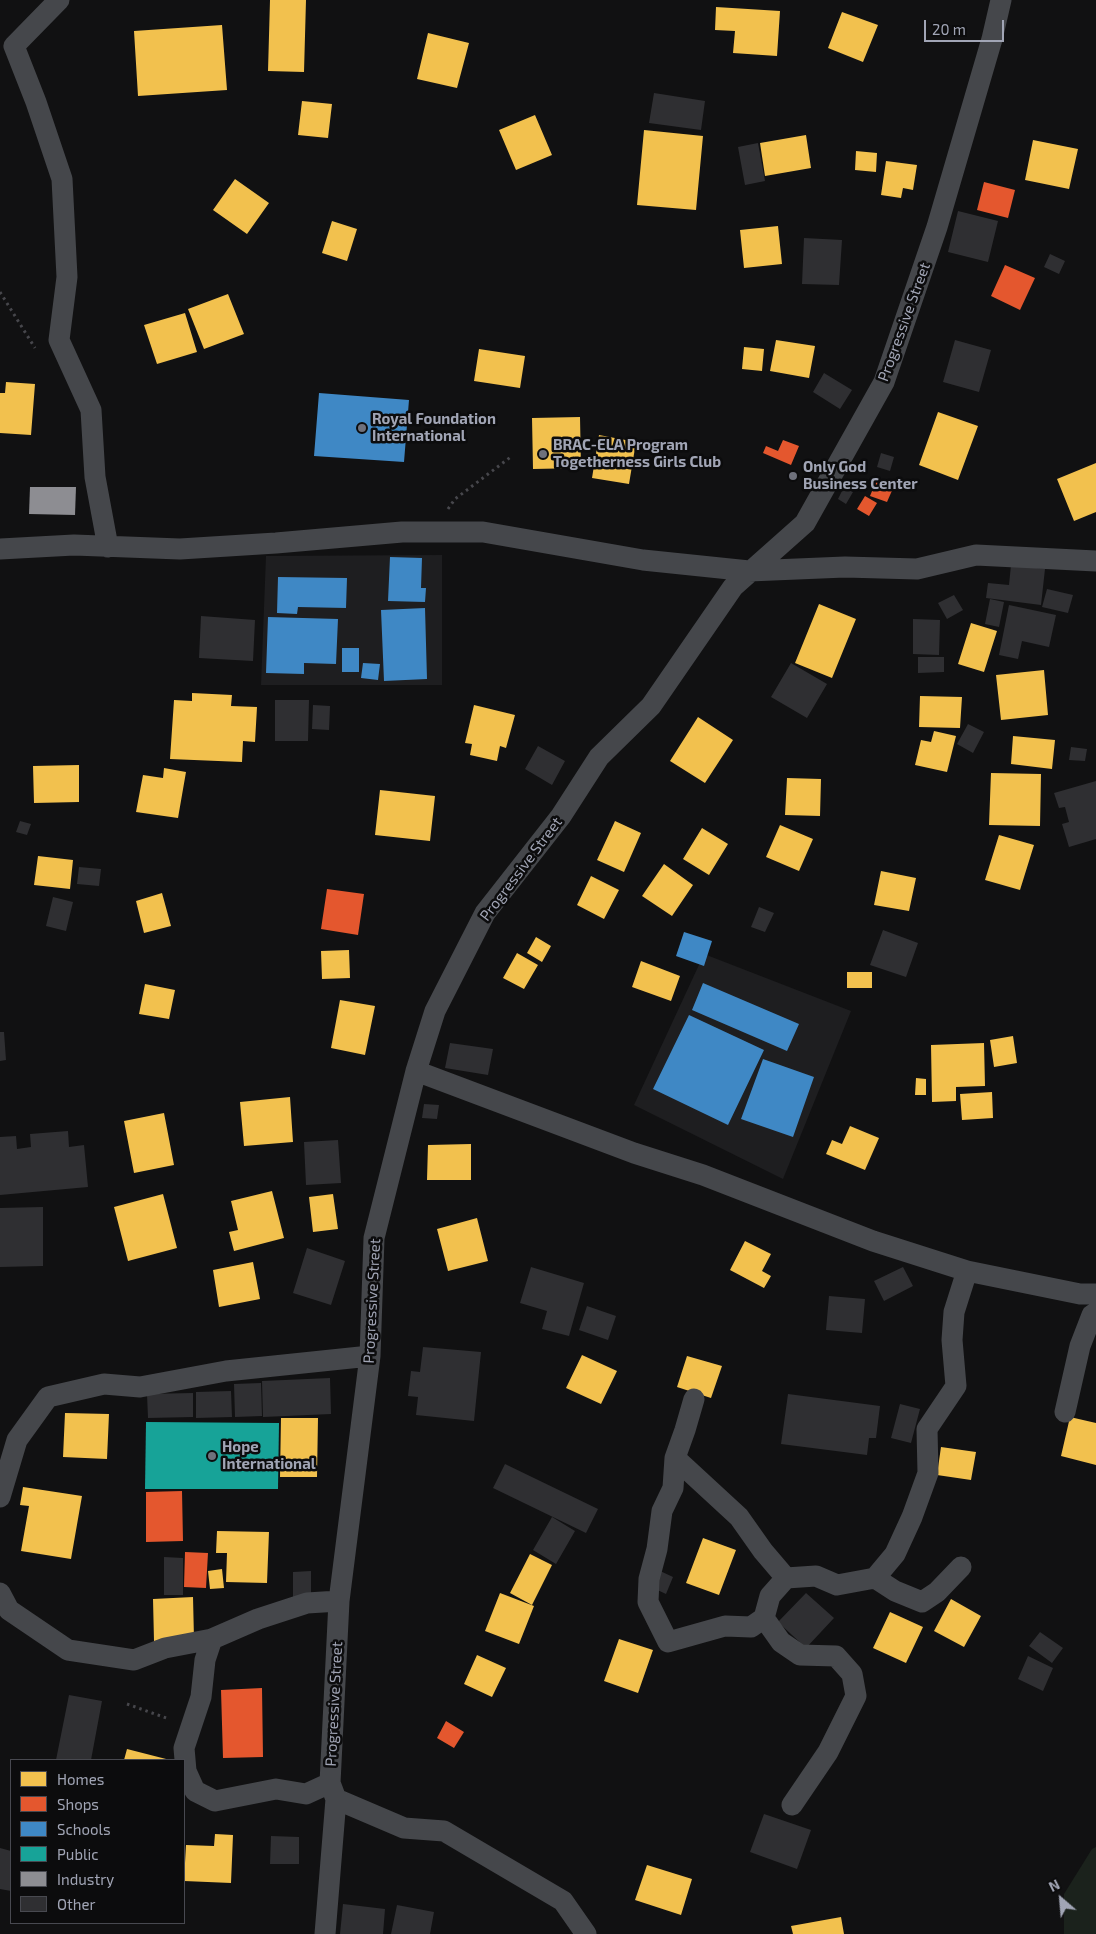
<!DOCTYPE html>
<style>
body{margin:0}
#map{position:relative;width:1096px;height:1934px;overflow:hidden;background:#111112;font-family:"Exo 2",sans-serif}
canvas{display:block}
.legend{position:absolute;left:10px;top:1759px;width:175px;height:165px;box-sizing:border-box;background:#0c0c0d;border:1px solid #484950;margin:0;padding:6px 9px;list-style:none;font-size:15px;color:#a1a5b5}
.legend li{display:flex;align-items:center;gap:10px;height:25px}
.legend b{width:25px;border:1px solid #484950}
.north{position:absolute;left:1036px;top:1874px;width:50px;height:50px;-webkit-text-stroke:4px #0c0c0d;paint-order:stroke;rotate:333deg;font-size:14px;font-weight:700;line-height:20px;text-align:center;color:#a1a5b5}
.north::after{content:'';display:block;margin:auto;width:18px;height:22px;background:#a1a5b5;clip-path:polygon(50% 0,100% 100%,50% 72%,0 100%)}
.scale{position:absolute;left:924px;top:20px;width:80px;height:22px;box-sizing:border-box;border:2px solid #a1a5b5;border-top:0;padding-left:6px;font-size:15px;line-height:18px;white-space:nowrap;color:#a1a5b5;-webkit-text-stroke:4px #0c0c0d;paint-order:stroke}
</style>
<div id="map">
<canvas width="1096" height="1934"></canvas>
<ul class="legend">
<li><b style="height:14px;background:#f2c14e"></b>Homes</li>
<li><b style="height:14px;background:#e4572e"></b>Shops</li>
<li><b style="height:14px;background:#3f88c5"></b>Schools</li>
<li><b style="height:14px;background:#17a398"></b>Public</li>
<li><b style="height:14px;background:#8d8d92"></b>Industry</li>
<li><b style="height:14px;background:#2f2f32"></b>Other</li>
</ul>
<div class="north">N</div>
<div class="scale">20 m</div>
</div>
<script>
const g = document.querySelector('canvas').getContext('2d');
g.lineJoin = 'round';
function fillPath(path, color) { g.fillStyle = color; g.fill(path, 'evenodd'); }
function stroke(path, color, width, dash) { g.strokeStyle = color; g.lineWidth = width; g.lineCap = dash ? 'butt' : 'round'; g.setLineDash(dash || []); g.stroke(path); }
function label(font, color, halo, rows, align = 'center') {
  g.font = font + ' "Exo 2",sans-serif'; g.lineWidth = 5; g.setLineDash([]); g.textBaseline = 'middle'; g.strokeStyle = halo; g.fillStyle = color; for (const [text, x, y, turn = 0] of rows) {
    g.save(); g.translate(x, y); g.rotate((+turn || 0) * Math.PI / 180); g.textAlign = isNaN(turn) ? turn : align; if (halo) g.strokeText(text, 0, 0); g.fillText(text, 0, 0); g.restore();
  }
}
fillPath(new Path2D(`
 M 442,555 L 442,685 L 261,685 L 266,556 Z
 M 704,954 L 851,1011 L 783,1179 L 634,1105 Z`), '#1e1e20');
fillPath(new Path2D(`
 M 1096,1847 L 1096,1934 L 1064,1934 L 1064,1894 L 1092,1849 Z`), '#1b221c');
fillPath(new Path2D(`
 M 270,0 L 306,0 L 304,72 L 268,71 Z
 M 716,7 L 780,11 L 777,56 L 733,53 L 735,31 L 715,30 Z
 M 842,12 L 878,25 L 863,62 L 828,48 Z
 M 222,25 L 227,90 L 138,96 L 134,31 Z
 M 428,33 L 469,43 L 457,88 L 417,79 Z
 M 302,101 L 332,104 L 328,138 L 298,135 Z
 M 535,115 L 552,155 L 516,170 L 499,130 Z
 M 644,130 L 703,136 L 696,210 L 637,205 Z
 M 806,135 L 811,168 L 765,176 L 760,143 Z
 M 1033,140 L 1078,149 L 1069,189 L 1025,180 Z
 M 856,151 L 877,153 L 876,172 L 855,170 Z
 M 886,161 L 917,165 L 913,190 L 903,188 L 901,198 L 881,195 Z
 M 235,179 L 269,203 L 247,234 L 213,210 Z
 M 332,221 L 357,229 L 347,261 L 322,253 Z
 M 778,226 L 782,264 L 744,268 L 740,230 Z
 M 228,294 L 244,334 L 204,349 L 188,309 Z
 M 185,313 L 197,352 L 157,364 L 144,325 Z
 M 776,340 L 815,346 L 809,378 L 770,371 Z
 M 744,347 L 764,349 L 762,371 L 742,369 Z
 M 479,349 L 525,356 L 520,388 L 474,381 Z
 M 6,382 L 35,384 L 31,435 L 0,433 L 0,393 L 5,393 Z
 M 938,412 L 978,426 L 958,480 L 919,465 Z
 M 580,417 L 581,468 L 533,469 L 532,418 Z
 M 599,435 L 636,442 L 629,484 L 592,478 Z
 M 1096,463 L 1096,512 L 1074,521 L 1057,479 Z
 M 819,604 L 856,619 L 832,678 L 795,663 Z
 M 971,623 L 997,631 L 984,672 L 958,664 Z
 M 1044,670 L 1048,715 L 1001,720 L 996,675 Z
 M 192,693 L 232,695 L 231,706 L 257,707 L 255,742 L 243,741 L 242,762 L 170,759 L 174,700 L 192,701 Z
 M 920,696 L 962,697 L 960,728 L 919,727 Z
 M 474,705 L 515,715 L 506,748 L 500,746 L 497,761 L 470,755 L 472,744 L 465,743 Z
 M 698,717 L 733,740 L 705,783 L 670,761 Z
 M 934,731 L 956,736 L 947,772 L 915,765 L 921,740 L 931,742 Z
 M 1013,736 L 1055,740 L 1052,769 L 1011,764 Z
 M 79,765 L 79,802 L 34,803 L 33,766 Z
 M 164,768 L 186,772 L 178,818 L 136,812 L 143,775 L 163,778 Z
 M 991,773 L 1041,774 L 1040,826 L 989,825 Z
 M 787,778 L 821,779 L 820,816 L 785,815 Z
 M 380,790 L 435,796 L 430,841 L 375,835 Z
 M 615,821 L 641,833 L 624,872 L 597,860 Z
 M 780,825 L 813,839 L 799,871 L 766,857 Z
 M 702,828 L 728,844 L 709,875 L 683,859 Z
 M 999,835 L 1034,845 L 1020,890 L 985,880 Z
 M 38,856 L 73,860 L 70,889 L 34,885 Z
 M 664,864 L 693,885 L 672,916 L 642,896 Z
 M 881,871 L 916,878 L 909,911 L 874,905 Z
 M 591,876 L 619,890 L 604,919 L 577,905 Z
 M 162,893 L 171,926 L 144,933 L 136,901 Z
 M 536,937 L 551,946 L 542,962 L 527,953 Z
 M 349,950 L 350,978 L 322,979 L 321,951 Z
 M 517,953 L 538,965 L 524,989 L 503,978 Z
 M 641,961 L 680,976 L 671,1001 L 632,987 Z
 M 847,972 L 872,972 L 872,988 L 847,988 Z
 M 145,984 L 175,990 L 169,1019 L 139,1014 Z
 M 340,1000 L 375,1006 L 365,1055 L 331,1048 Z
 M 1013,1036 L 1017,1063 L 994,1067 L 990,1040 Z
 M 984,1043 L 985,1086 L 956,1087 L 956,1101 L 932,1102 L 931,1045 Z
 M 916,1078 L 926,1079 L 926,1095 L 915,1095 Z
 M 992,1092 L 993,1118 L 962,1120 L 960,1094 Z
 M 290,1097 L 293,1142 L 244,1146 L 240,1102 Z
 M 164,1113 L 174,1165 L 134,1173 L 124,1121 Z
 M 850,1126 L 879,1138 L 865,1170 L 826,1154 L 832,1140 L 842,1144 Z
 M 471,1144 L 471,1180 L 427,1180 L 428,1145 Z
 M 272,1191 L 284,1238 L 234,1251 L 229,1232 L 238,1230 L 231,1201 Z
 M 163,1194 L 177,1248 L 128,1261 L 114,1207 Z
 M 333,1194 L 338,1229 L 313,1232 L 309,1197 Z
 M 477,1218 L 488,1261 L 448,1271 L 437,1229 Z
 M 745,1241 L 771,1254 L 762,1271 L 771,1276 L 764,1288 L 730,1270 Z
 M 253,1262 L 260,1299 L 219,1307 L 213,1270 Z
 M 582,1355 L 617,1371 L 601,1404 L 566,1388 Z
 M 687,1356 L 722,1366 L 711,1398 L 677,1387 Z
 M 65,1413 L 109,1414 L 107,1459 L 63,1457 Z
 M 1070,1417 L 1096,1423 L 1096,1465 L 1061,1456 Z
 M 281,1418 L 318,1418 L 317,1477 L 280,1477 Z
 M 941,1447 L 976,1452 L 971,1480 L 937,1475 Z
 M 23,1487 L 82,1496 L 71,1559 L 21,1551 L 29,1506 L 20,1505 Z
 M 217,1531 L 269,1532 L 267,1583 L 226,1582 L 227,1553 L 216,1553 Z
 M 703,1538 L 736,1550 L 719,1595 L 686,1583 Z
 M 530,1554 L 552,1565 L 532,1605 L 510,1593 Z
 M 222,1569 L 224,1588 L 210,1589 L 208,1571 Z
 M 500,1593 L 534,1606 L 519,1644 L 485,1631 Z
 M 193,1597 L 194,1639 L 154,1641 L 153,1599 Z
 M 951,1599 L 981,1616 L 964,1647 L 934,1631 Z
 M 890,1612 L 923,1627 L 906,1663 L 873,1648 Z
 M 619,1639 L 653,1650 L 638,1693 L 604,1681 Z
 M 477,1655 L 506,1668 L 492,1697 L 464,1684 Z
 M 127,1749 L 170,1760 L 124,1760 Z
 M 215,1834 L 233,1835 L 231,1883 L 184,1881 L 186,1845 L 214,1846 Z
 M 647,1865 L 692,1879 L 681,1915 L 635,1900 Z
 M 841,1917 L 844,1934 L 793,1934 L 791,1926 Z`), '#f2c14e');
fillPath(new Path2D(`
 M 984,182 L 1015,190 L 1008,218 L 977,210 Z
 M 1005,265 L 1035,278 L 1020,310 L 991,296 Z
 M 783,440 L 799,446 L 791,465 L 763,453 L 766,446 L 778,451 Z
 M 877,479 L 894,486 L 887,502 L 870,496 Z
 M 865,496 L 877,503 L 869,516 L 857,509 Z
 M 327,889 L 364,894 L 358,935 L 321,929 Z
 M 182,1491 L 183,1541 L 146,1542 L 146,1492 Z
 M 185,1552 L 208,1553 L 206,1588 L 184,1587 Z
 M 262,1688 L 263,1757 L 223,1758 L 221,1690 Z
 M 446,1721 L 464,1732 L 454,1748 L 437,1738 Z`), '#e4572e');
fillPath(new Path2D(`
 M 319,393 L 409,400 L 404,462 L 314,456 Z
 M 390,557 L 422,558 L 421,588 L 426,588 L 425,602 L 388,601 Z
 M 278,577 L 347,578 L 346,608 L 298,607 L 297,614 L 277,613 Z
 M 425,608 L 427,679 L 384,681 L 381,610 Z
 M 268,617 L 338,619 L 336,664 L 304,663 L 304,674 L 266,673 Z
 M 342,648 L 359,648 L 359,672 L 342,672 Z
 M 363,663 L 380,664 L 378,680 L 361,678 Z
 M 684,932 L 712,941 L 704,966 L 676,956 Z
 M 703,983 L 799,1024 L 787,1051 L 692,1010 Z
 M 689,1015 L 764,1050 L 728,1125 L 653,1089 Z
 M 763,1059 L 814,1077 L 793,1137 L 741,1119 Z`), '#3f88c5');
fillPath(new Path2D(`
 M 146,1422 L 279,1423 L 278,1489 L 145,1489 Z`), '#17a398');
fillPath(new Path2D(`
 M 30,487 L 76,487 L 75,515 L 29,514 Z`), '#8d8d92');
fillPath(new Path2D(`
 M 654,93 L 705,101 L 701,130 L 649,123 Z
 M 758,143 L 765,181 L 745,185 L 738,147 Z
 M 958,211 L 998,221 L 988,262 L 948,252 Z
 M 804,238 L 842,240 L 839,285 L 802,284 Z
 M 1050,254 L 1065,261 L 1059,274 L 1044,267 Z
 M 955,340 L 991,350 L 979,392 L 943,382 Z
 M 824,373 L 852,390 L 840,409 L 813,392 Z
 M 881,453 L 894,457 L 890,471 L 877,467 Z
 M 844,487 L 853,492 L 846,504 L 838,499 Z
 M 1011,565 L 1045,569 L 1041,605 L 986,598 L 988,583 L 1009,585 Z
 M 1047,589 L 1073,595 L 1068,613 L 1042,607 Z
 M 954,595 L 963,610 L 947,619 L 938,603 Z
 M 990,599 L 1004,602 L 999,627 L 985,624 Z
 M 1009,605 L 1056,615 L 1049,647 L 1022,641 L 1018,659 L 999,655 Z
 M 201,616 L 255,620 L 253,661 L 199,658 Z
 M 913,619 L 940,620 L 939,655 L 913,654 Z
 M 918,657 L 944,657 L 944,672 L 918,673 Z
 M 791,663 L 827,684 L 807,718 L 771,697 Z
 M 275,700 L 309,700 L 308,741 L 275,741 Z
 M 313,705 L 330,706 L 329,730 L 312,729 Z
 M 968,724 L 984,732 L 973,753 L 957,744 Z
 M 538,746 L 565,761 L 552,785 L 525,769 Z
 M 1071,747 L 1087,749 L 1085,761 L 1069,760 Z
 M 1096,781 L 1096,839 L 1069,847 L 1062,824 L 1069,822 L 1065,807 L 1059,808 L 1054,793 Z
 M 20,821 L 31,824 L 27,835 L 16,832 Z
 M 79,867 L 101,869 L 99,886 L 77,884 Z
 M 53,897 L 73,902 L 66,931 L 46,926 Z
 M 759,907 L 774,913 L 765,932 L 751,927 Z
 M 883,930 L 918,943 L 906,977 L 870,965 Z
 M 0,1032 L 4,1032 L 6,1060 L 0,1061 Z
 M 450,1043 L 493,1049 L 488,1075 L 445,1068 Z
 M 424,1104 L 439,1105 L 437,1119 L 422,1118 Z
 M 68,1131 L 69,1147 L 84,1145 L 88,1187 L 0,1195 L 0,1137 L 16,1136 L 17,1149 L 31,1147 L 30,1134 Z
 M 338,1140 L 341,1183 L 306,1185 L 304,1142 Z
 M 43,1207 L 43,1266 L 0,1267 L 0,1208 Z
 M 307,1248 L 345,1261 L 331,1305 L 293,1293 Z
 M 531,1267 L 584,1283 L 569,1336 L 542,1329 L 547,1311 L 520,1303 Z
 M 903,1267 L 913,1286 L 884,1301 L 874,1281 Z
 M 829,1296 L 865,1299 L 862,1333 L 826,1330 Z
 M 587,1306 L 616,1316 L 608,1340 L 579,1330 Z
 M 423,1347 L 481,1352 L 474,1421 L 416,1415 L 418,1397 L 408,1396 L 411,1371 L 420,1372 Z
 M 330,1378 L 331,1414 L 263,1417 L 262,1381 Z
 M 261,1383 L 262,1416 L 235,1417 L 234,1384 Z
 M 231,1391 L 232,1417 L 196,1418 L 196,1392 Z
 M 193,1393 L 193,1417 L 148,1418 L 147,1394 Z
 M 788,1394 L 880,1406 L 876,1438 L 869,1438 L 867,1455 L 781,1444 Z
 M 900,1404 L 920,1409 L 911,1443 L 891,1438 Z
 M 505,1464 L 598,1509 L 586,1533 L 493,1488 Z
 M 552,1517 L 575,1531 L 556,1564 L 533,1550 Z
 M 164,1557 L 183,1558 L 183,1595 L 164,1595 Z
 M 658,1570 L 673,1577 L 666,1594 L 651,1587 Z
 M 311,1571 L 311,1597 L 293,1597 L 293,1572 Z
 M 806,1593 L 834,1618 L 806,1648 L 778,1622 Z
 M 1040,1632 L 1063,1648 L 1052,1663 L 1029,1646 Z
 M 1028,1656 L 1053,1668 L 1043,1691 L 1018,1679 Z
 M 69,1695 L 102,1701 L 91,1760 L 56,1760 Z
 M 764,1814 L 811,1830 L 797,1869 L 750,1852 Z
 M 271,1836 L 299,1837 L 299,1864 L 270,1864 Z
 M 0,1848 L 11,1851 L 11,1891 L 0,1889 Z
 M 343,1904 L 385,1909 L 383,1934 L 340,1934 Z
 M 397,1905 L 434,1912 L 430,1934 L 391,1934 Z`), '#2f2f32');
stroke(new Path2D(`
 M 0,292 L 35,348
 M 448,509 L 455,499 L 512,456
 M 127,1704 L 169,1719`), '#47474c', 3, [2.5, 4]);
stroke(new Path2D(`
 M 59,0 L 14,46 L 36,102 L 62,179 L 67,277 L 59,340 L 91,410 L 95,477 L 108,547
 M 0,549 L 74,545 L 180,549 L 276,543 L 402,532 L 483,532 L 643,560 L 749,571 L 845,567 L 917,569 L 976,555 L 1096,561
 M 416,1071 L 634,1153 L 703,1175 L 873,1241 L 967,1271 L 1080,1294 L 1096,1294
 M 694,1399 L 685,1430 L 675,1458 L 673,1488 L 662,1511 L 657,1549 L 649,1579 L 648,1602 L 668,1642 L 725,1626 L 751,1627 L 764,1618 L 770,1596 L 786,1578 L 816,1576 L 837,1585 L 875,1578 L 895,1554 L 912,1517 L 928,1473 L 927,1429 L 956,1386 L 952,1340 L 954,1312 L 967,1271
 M 1065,1412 L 1080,1346 L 1092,1315 L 1096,1313
 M 675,1458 L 739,1517 L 763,1551 L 786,1578
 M 0,1497 L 17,1440 L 48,1397 L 104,1384 L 140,1387 L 226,1371 L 370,1356
 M 875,1578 L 895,1591 L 922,1602 L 937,1592 L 961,1567
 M 0,1593 L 9,1610 L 68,1650 L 134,1660 L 165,1648 L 212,1639 L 258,1619 L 307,1603 L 339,1601
 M 764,1618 L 781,1642 L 800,1655 L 836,1656 L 852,1674 L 856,1696 L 828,1752 L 792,1805
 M 212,1639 L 205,1660 L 201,1697 L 184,1748 L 186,1771 L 195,1791 L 215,1801 L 276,1789 L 306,1794 L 330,1783
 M 336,1799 L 404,1828 L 444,1831 L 563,1901 L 586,1934
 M 325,1934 L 336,1799 L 330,1783 L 339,1601 L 370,1356 L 374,1238 L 416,1071 L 435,1011 L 485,913 L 561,816 L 599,757 L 651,706 L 733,587 L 805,523 L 884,382 L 937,227 L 992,39 L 1001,0`), '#45474b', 21);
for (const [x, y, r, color] of [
 [362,428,5,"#6f717c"],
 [543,454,5,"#6f717c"],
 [793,476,5,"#6f717c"],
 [212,1456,5,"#6f717c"]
]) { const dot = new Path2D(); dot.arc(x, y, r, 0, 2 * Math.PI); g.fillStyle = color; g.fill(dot); stroke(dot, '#0c0c0d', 2); }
label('15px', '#a1a5b5', '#0c0c0d', [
 ["Progressive Street",904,322,-70],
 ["Progressive Street",521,869,-53],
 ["Progressive Street",372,1301,-87],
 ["Progressive Street",334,1704,-87]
]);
label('bold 15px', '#a1a5b5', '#0c0c0d', [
 ["Royal Foundation",372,419],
 ["International",372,436],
 ["BRAC-ELA Program",553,445],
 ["Togetherness Girls Club",553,462],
 ["Only God",803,467],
 ["Business Center",803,484],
 ["Hope",222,1447],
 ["International",222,1464]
], 'left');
</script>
